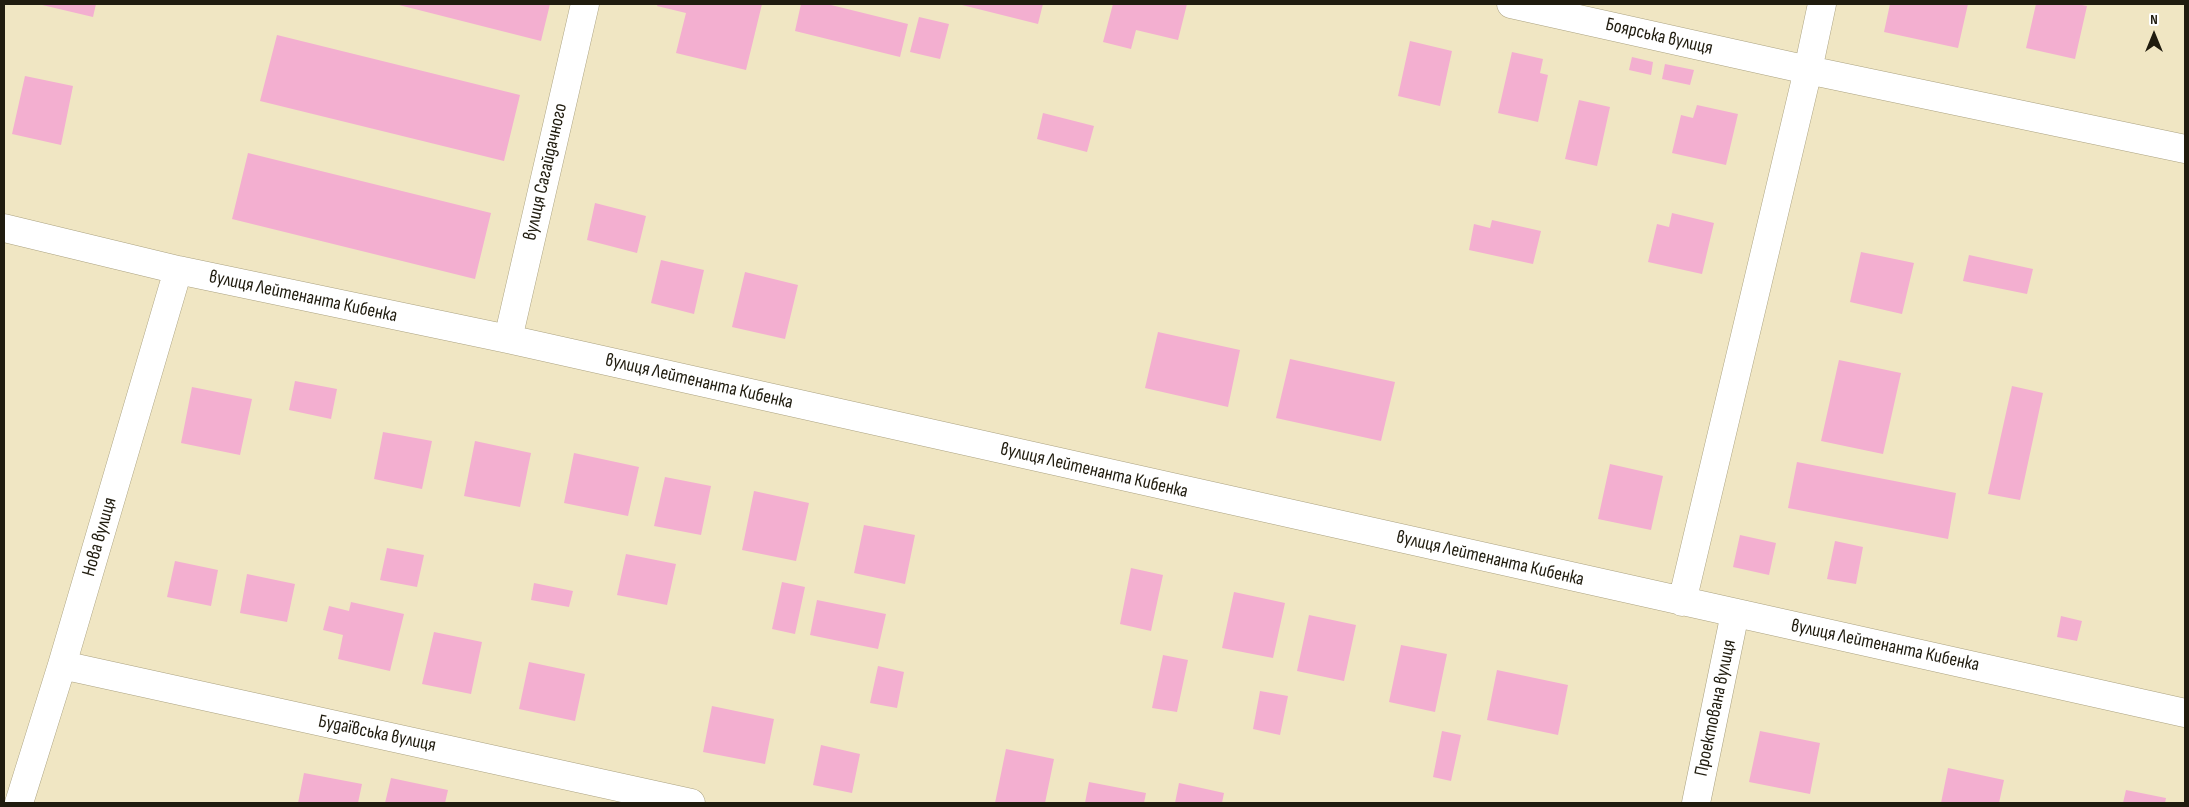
<!DOCTYPE html>
<meta charset="utf-8">
<style>
body{margin:0}
#map{position:relative;width:2189px;height:807px;overflow:hidden;background:#f0e6c3;font-family:"Sofia Sans Condensed",sans-serif}
canvas{display:block}
.frame{position:absolute;inset:0;border:5px solid #201c0f;pointer-events:none}
.north{position:absolute;left:2129px;top:10px;width:50px;height:50px;-webkit-text-stroke:4px #fff;paint-order:stroke;rotate:0deg;font-size:14px;font-weight:700;line-height:20px;text-align:center;color:#201c0f}
.north::after{content:'';display:block;margin:auto;width:18px;height:22px;background:#201c0f;clip-path:polygon(50% 0,100% 100%,50% 72%,0 100%)}
</style>
<div id="map">
<canvas width="2189" height="807"></canvas>
<div class="frame"></div>
<div class="north">N</div>
</div>
<script>
const g = document.querySelector('canvas').getContext('2d');
g.lineJoin = 'round';
function fillPath(path, color) { g.fillStyle = color; g.fill(path, 'evenodd'); }
function stroke(path, color, width, dash) { g.strokeStyle = color; g.lineWidth = width; g.lineCap = dash ? 'butt' : 'round'; g.setLineDash(dash || []); g.stroke(path); }
function label(font, color, halo, rows, align = 'center') {
  g.font = font + ' "Sofia Sans Condensed",sans-serif'; g.lineWidth = 5; g.setLineDash([]); g.textBaseline = 'middle'; g.strokeStyle = halo; g.fillStyle = color; for (const [text, x, y, turn = 0] of rows) {
    g.save(); g.translate(x, y); g.rotate((+turn || 0) * Math.PI / 180); g.textAlign = isNaN(turn) ? turn : align; if (halo) g.strokeText(text, 0, 0); g.fillText(text, 0, 0); g.restore();
  }
}
fillPath(new Path2D(`
 M 38,4 L 96,4 L 93,17 Z
 M 395,4 L 550,4 L 541,41 Z
 M 658,4 L 762,4 L 746,70 L 676,53 L 686,13 L 657,6 Z
 M 801,4 L 827,4 L 908,24 L 900,57 L 795,31 Z
 M 958,4 L 1043,4 L 1038,24 Z
 M 1113,4 L 1187,4 L 1178,40 L 1136,30 L 1131,49 L 1103,42 Z
 M 1890,4 L 1968,4 L 1958,48 L 1884,32 Z
 M 2036,4 L 2077,4 L 2087,6 L 2075,59 L 2026,48 Z
 M 919,17 L 949,24 L 940,59 L 910,52 Z
 M 277,35 L 520,95 L 504,161 L 260,101 Z
 M 1410,41 L 1452,51 L 1440,106 L 1398,96 Z
 M 1512,52 L 1543,59 L 1540,73 L 1548,75 L 1538,122 L 1498,113 Z
 M 1632,57 L 1653,62 L 1651,75 L 1629,70 Z
 M 1665,64 L 1694,70 L 1690,85 L 1662,79 Z
 M 25,76 L 73,86 L 61,145 L 12,134 Z
 M 1579,100 L 1610,107 L 1597,166 L 1565,159 Z
 M 1697,105 L 1738,114 L 1726,165 L 1672,153 L 1681,115 L 1693,118 Z
 M 1043,113 L 1094,126 L 1087,152 L 1037,139 Z
 M 248,153 L 491,213 L 475,279 L 232,219 Z
 M 595,203 L 646,216 L 637,253 L 587,240 Z
 M 1672,213 L 1714,223 L 1702,274 L 1648,262 L 1657,224 L 1669,227 Z
 M 1492,220 L 1541,231 L 1533,264 L 1469,250 L 1474,224 L 1490,228 Z
 M 1861,252 L 1914,263 L 1902,314 L 1850,302 Z
 M 1969,255 L 2033,269 L 2027,294 L 1963,281 Z
 M 661,260 L 704,270 L 694,314 L 651,303 Z
 M 745,272 L 798,285 L 785,339 L 732,327 Z
 M 1158,332 L 1240,350 L 1228,407 L 1145,388 Z
 M 1290,359 L 1395,382 L 1381,441 L 1276,418 Z
 M 1839,360 L 1901,373 L 1883,454 L 1821,441 Z
 M 295,381 L 337,389 L 331,419 L 289,410 Z
 M 2012,386 L 2043,393 L 2020,500 L 1988,494 Z
 M 192,387 L 252,399 L 240,455 L 181,443 Z
 M 383,432 L 432,441 L 422,489 L 374,479 Z
 M 475,441 L 531,453 L 520,507 L 464,496 Z
 M 574,453 L 639,467 L 628,516 L 564,503 Z
 M 1797,462 L 1956,493 L 1948,539 L 1788,508 Z
 M 1610,464 L 1663,476 L 1651,530 L 1598,519 Z
 M 665,477 L 711,486 L 701,535 L 654,526 Z
 M 754,491 L 809,503 L 796,561 L 742,550 Z
 M 864,525 L 915,535 L 905,584 L 854,573 Z
 M 1740,535 L 1776,543 L 1769,575 L 1733,567 Z
 M 1835,541 L 1863,547 L 1856,584 L 1827,579 Z
 M 387,548 L 424,555 L 417,587 L 380,580 Z
 M 626,554 L 676,564 L 667,605 L 617,595 Z
 M 175,561 L 218,570 L 211,606 L 167,597 Z
 M 1131,568 L 1163,575 L 1151,631 L 1120,624 Z
 M 247,574 L 295,584 L 287,622 L 240,613 Z
 M 782,582 L 805,587 L 795,634 L 772,629 Z
 M 534,583 L 573,591 L 569,607 L 531,600 Z
 M 1234,592 L 1285,603 L 1273,658 L 1222,648 Z
 M 817,600 L 886,614 L 878,649 L 810,635 Z
 M 351,602 L 404,614 L 390,671 L 338,659 L 343,635 L 323,630 L 329,606 L 349,611 Z
 M 1309,615 L 1356,625 L 1344,681 L 1297,671 Z
 M 2061,616 L 2082,621 L 2077,641 L 2057,637 Z
 M 434,632 L 482,642 L 471,694 L 422,684 Z
 M 1401,645 L 1447,654 L 1435,712 L 1389,702 Z
 M 1163,655 L 1188,660 L 1177,712 L 1152,708 Z
 M 529,662 L 585,674 L 575,721 L 519,709 Z
 M 878,666 L 904,672 L 897,708 L 870,703 Z
 M 1497,670 L 1568,685 L 1558,735 L 1487,720 Z
 M 1260,691 L 1288,696 L 1280,735 L 1253,729 Z
 M 712,706 L 774,719 L 765,764 L 703,752 Z
 M 1442,731 L 1461,735 L 1451,781 L 1433,777 Z
 M 1760,731 L 1820,743 L 1810,794 L 1749,782 Z
 M 821,745 L 860,754 L 852,793 L 813,785 Z
 M 1006,749 L 1054,759 L 1045,803 L 995,803 Z
 M 1948,768 L 2004,780 L 1999,803 L 1941,803 Z
 M 304,773 L 362,784 L 358,803 L 298,803 Z
 M 391,778 L 448,790 L 445,803 L 385,803 Z
 M 1089,782 L 1146,793 L 1144,803 L 1085,803 Z
 M 1179,783 L 1224,793 L 1222,803 L 1175,803 Z
 M 2126,790 L 2166,798 L 2165,803 L 2123,803 Z`), '#f3afd0');
const street = new Path2D(`
 M 1511,4 L 1808,70 L 2185,149
 M 4,228 L 178,270 L 508,339 L 2185,713
 M 508,339 L 585,4
 M 1682,602 L 1808,70 L 1822,4
 M 62,665 L 691,803
 M 19,803 L 62,665 L 178,270
 M 1696,803 L 1735,613`);
stroke(street, '#aba281', 29);
stroke(street, '#fff', 28);
label('19px', '#201c0f', '#fff', [
 ["Боярська вулиця",1659,37,13],
 ["вулиця Сагайдачного",546,172,-77],
 ["вулиця Лейтенанта Кибенка",303,297,12],
 ["вулиця Лейтенанта Кибенка",699,382,13],
 ["вулиця Лейтенанта Кибенка",1094,471,13],
 ["Нова вулиця",100,537,-74],
 ["вулиця Лейтенанта Кибенка",1490,559,13],
 ["вулиця Лейтенанта Кибенка",1885,646,12],
 ["Проектована вулиця",1716,708,-78],
 ["Будаївська вулиця",377,734,12]
]);
</script>
